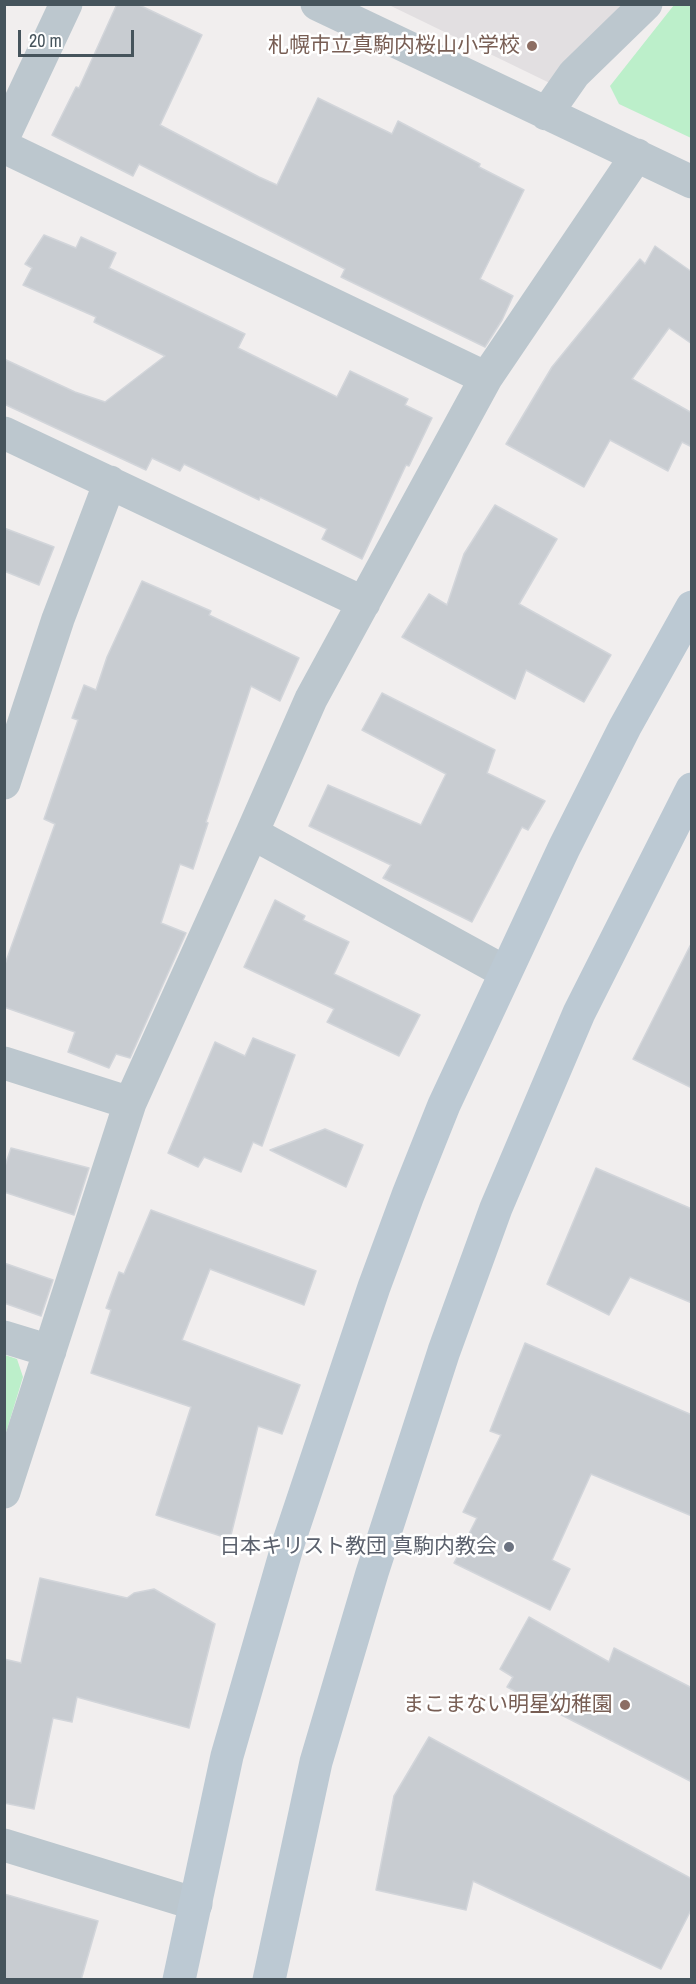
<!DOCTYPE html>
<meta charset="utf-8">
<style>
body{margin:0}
#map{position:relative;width:696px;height:1984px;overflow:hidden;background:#f1eeee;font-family:"Archivo Narrow",sans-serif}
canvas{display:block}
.frame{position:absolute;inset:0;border:6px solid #46545c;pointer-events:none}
.scale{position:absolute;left:18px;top:30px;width:116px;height:27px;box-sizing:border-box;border:3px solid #46545c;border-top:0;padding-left:8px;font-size:18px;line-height:21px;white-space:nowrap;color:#46545c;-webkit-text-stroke:4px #fff;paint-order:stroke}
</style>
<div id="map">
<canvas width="696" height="1984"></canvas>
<div class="frame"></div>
<div class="scale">20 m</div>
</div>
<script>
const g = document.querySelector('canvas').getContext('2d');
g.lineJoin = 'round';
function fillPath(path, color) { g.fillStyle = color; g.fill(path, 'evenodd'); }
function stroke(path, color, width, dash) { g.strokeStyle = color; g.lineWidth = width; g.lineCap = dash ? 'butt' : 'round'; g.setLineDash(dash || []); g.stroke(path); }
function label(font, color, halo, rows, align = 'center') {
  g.font = font + ' "Archivo Narrow","Noto Sans JP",sans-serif'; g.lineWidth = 5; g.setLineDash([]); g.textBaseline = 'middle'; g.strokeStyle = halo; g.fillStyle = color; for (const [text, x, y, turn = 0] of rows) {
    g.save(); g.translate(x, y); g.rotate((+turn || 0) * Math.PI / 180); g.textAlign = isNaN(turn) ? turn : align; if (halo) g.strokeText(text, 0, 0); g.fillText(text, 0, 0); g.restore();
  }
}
fillPath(new Path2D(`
 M 389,5 L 621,5 L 558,87 Z`), '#e2dfe1');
fillPath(new Path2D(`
 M 674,5 L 691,5 L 691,138 L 619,104 L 610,86 Z
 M 5,1355 L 17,1359 L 23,1377 L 5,1436 Z`), '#bcefca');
const building = new Path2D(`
 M 117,4 L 137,4 L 202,35 L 160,125 L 259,177 L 277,185 L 318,98 L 392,134 L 398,121 L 480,164 L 479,167 L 524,190 L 480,279 L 513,296 L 502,320 L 485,347 L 341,277 L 345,269 L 139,164 L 133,176 L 52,135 L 76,87 L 79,88 Z
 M 44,235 L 76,248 L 81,237 L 116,253 L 109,268 L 245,334 L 238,348 L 337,397 L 350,371 L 408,399 L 405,405 L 432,418 L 409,466 L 406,465 L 362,559 L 322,539 L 327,529 L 260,497 L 259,500 L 184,464 L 180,471 L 152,458 L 146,470 L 4,404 L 4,359 L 75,392 L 105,402 L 165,356 L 94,322 L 96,317 L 23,285 L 32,268 L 25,264 Z
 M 655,246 L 692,272 L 692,344 L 669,328 L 632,379 L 692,413 L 692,447 L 682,442 L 668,471 L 610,440 L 584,487 L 506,444 L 552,367 L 640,259 L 645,264 Z
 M 495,505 L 557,539 L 519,604 L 611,655 L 584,702 L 526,670 L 515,699 L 402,637 L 429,594 L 447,605 L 464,554 Z
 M 4,528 L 54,547 L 39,585 L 4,571 Z
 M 142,581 L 211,611 L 209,615 L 299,658 L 280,701 L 251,686 L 206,822 L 208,823 L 193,869 L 180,864 L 161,923 L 186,933 L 130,1058 L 116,1054 L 109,1068 L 68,1052 L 75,1032 L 4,1007 L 4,967 L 55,824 L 44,819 L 78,720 L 72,718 L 84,685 L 96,690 L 107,657 Z
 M 382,693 L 495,750 L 487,773 L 545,801 L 528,830 L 522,827 L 472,922 L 383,878 L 391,865 L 309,826 L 328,785 L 421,825 L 446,774 L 362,730 Z
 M 275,900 L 305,916 L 303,920 L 349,942 L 334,974 L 420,1015 L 399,1056 L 327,1022 L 334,1009 L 244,967 Z
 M 692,942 L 692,1088 L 633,1059 Z
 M 253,1038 L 295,1055 L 262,1146 L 253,1142 L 241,1172 L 204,1157 L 198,1167 L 168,1153 L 215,1042 L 245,1056 Z
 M 325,1129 L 363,1145 L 346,1187 L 270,1150 Z
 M 11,1148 L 89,1168 L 74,1215 L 4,1192 L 4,1169 Z
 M 596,1168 L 692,1209 L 692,1303 L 630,1277 L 609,1315 L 547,1284 Z
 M 151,1210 L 316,1271 L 304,1305 L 210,1269 L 182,1340 L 300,1385 L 282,1434 L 258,1426 L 230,1539 L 156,1515 L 191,1407 L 91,1373 L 111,1310 L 106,1308 L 119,1272 L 124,1274 Z
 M 4,1263 L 53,1280 L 41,1316 L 4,1303 Z
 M 525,1343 L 692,1415 L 692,1516 L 591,1474 L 552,1560 L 570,1569 L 550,1610 L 454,1563 L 477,1518 L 463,1512 L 501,1435 L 490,1431 Z
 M 40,1578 L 127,1598 L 134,1593 L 154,1589 L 215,1624 L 189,1728 L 77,1697 L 72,1722 L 53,1718 L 34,1809 L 4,1803 L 4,1659 L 21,1663 Z
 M 529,1617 L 609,1662 L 614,1648 L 692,1688 L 692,1782 L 507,1687 L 513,1677 L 500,1669 Z
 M 429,1737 L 692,1879 L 692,1908 L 661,1969 L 473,1881 L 466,1910 L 376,1890 L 394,1796 Z
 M 4,1894 L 98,1921 L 81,1980 L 4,1980 Z`);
fillPath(building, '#c8ccd1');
stroke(building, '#d2d5da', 1.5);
stroke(new Path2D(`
 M 317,4 L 692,182
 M 546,114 L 574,74 L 646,4
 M 4,136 L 66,4
 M 4,147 L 486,378
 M 4,433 L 364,603
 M 4,783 L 58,619 L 110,482
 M 252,833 L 505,972
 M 4,1063 L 130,1103
 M 4,1337 L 50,1351
 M 4,1492 L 130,1103 L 252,833 L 311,699 L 486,378 L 637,155
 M 4,1845 L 196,1904`), '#bcc7ce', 33);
stroke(new Path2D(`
 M 179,1980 L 227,1756 L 288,1544 L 374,1287 L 408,1195 L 444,1105 L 564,848 L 625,727 L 692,607
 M 269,1980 L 316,1762 L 372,1573 L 444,1351 L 496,1208 L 579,1013 L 692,789`), '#bcc9d3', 33);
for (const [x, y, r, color] of [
 [532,46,6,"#8d6e63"],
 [509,1547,6,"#6b7280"],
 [625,1705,6,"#8d6e63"]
]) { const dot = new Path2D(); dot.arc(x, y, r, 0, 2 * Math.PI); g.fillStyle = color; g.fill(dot); stroke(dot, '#fff', 2); }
label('21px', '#785e54', '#fff', [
 ["札幌市立真駒内桜山小学校",520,46],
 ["まこまない明星幼稚園",613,1705]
], 'right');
label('21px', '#5b616d', '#fff', [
 ["日本キリスト教団 真駒内教会",497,1547]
], 'right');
</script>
